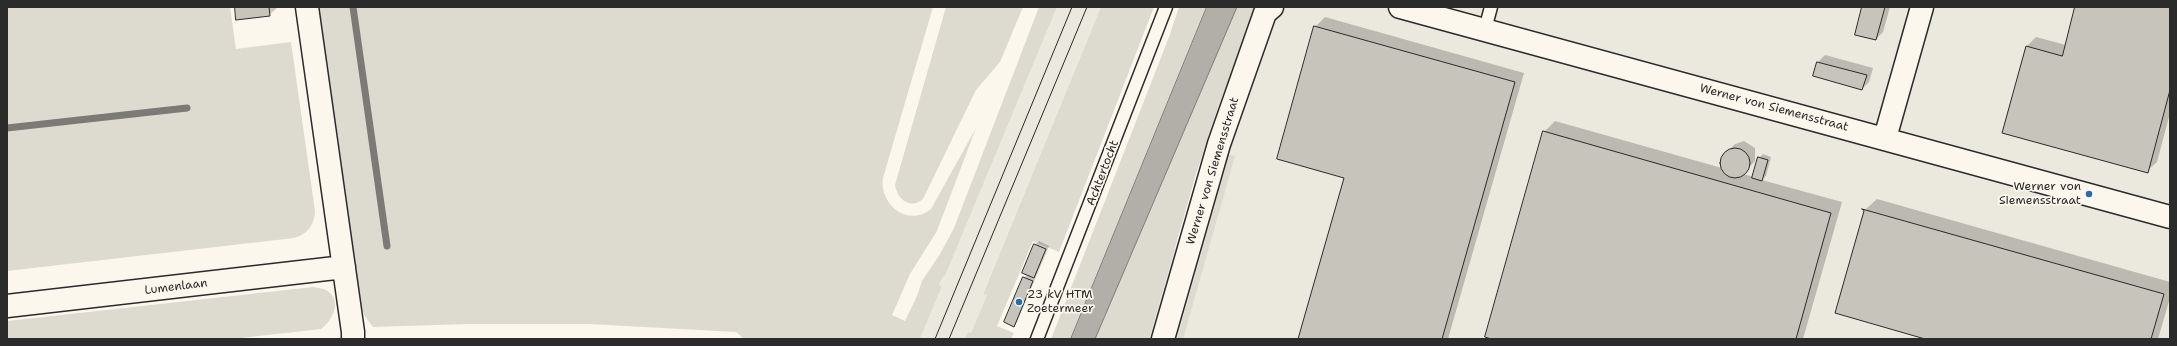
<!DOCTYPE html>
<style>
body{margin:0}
#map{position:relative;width:2177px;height:346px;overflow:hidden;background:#fbf7ec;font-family:"Shantell Sans",sans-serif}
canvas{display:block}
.frame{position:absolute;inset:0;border:8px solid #2b2b2b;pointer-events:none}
</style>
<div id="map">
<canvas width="2177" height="346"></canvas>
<div class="frame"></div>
</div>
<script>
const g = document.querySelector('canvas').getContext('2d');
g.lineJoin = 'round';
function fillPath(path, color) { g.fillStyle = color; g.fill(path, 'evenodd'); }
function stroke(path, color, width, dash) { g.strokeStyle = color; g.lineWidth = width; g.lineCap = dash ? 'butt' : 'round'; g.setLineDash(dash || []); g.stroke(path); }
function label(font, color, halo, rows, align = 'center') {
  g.font = font + ' "Shantell Sans",sans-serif'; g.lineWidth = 3.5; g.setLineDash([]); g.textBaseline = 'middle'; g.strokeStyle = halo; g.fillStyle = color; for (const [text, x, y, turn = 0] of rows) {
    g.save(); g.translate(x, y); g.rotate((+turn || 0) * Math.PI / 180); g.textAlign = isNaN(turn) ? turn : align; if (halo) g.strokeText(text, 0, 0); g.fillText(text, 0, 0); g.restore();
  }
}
fillPath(new Path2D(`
 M 1057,7 L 1101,7 L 983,293 L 987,295 L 971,333 L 968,332 L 965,339 L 920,339 L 942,286 L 939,285 L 943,276 L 945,276 Z
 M 1260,7 L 2170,7 L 2170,339 L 1141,339 L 1238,81 Z`), '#ebe8de');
fillPath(new Path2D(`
 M 7,7 L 230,7 L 236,49 L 291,42 L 315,211 C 315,224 307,235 294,238 L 7,271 Z
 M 319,7 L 933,7 L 883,178 C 879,204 908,228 931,209 L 976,128 L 937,231 L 910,274 L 892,315 L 905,321 L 917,296 L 922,281 L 940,254 L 954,228 L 1039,7 L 1057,7 L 945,276 L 943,276 L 939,285 L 942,286 L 920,339 L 744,339 L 736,332 L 589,324 L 469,324 L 373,327 L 364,315 L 361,303 Z
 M 946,7 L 1023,7 L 1000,62 L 976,90 L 923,199 C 910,210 897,199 895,185 Z
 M 1101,7 L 1154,7 L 1059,252 L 1033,241 L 997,326 L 1014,333 L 1011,339 L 965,339 L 968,332 L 971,333 L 987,295 L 983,294 Z
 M 1179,7 L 1207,7 L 1071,339 L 1051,339 L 1169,37 Z
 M 1237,7 L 1259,7 L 1220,102 L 1196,174 L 1149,339 L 1095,339 Z
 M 1229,155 L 1235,156 L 1183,339 L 1177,339 Z
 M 313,287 C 317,288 322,288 326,290 C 343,300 333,320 321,329 L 232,339 L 7,339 L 7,321 Z`), '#dddad0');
const water = new Path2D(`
 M 1207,7 L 1237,7 L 1095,339 L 1071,339 Z`);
fillPath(water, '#b1afa7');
stroke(water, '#7b7a75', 1);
fillPath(new Path2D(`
 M 236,7 L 276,7 L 277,8 L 269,15 Z
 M 1863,7 L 1890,7 L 1883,32 L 1876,39 Z
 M 2076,7 L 2170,7 L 2170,113 L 2157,162 L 2147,171 L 2027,46 L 2036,37 L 2066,45 Z
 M 1325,17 L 1524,73 L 1448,339 L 1299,339 L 1345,177 L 1315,27 Z
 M 1825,55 L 1873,68 L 1869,82 L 1862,89 L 1818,62 Z
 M 1555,121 L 1722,168 L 1722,159 L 1728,151 L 1735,144 L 1744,141 L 1755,148 L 1755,161 L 1743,174 L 1754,177 L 1759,158 L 1763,154 L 1771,157 L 1766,176 L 1762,180 L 1842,202 L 1803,339 L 1494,339 L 1544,132 Z
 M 1877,199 L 2170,282 L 2170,298 L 2158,339 L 1929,339 L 1865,210 Z
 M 1039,241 L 1049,246 L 1017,322 L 1014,325 L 1005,322 L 1027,274 L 1035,245 Z`), '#0003');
stroke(new Path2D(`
 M 353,7 L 387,246
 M 7,128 L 187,108`), '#7b7a75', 7);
const building = new Path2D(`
 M 235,7 L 269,7 L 270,16 L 236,20 Z
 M 1862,7 L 1885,7 L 1876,40 L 1855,35 Z
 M 2075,7 L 2170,7 L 2170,90 L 2148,173 L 2002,133 L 2026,46 L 2062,56 Z
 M 1314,26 L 1515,82 L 1442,339 L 1298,339 L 1344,178 L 1277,159 Z
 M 1817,62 L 1867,75 L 1862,90 L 1813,76 Z
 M 1543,131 L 1831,213 L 1796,339 L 1491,339 L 1485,337 Z
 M1720 163a15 15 0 1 1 30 0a15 15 0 1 1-30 0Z
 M 1758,157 L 1768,160 L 1762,181 L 1752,178 Z
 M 1862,209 L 2164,294 L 2151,339 L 1925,339 L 1835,313 L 1864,211 Z
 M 1034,244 L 1046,249 L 1034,278 L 1022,273 Z
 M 1023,277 L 1033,281 L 1014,327 L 1004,322 Z`);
fillPath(building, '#c7c4bc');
stroke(building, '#2b2b2b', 1);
const service = new Path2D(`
 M 1485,29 L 1491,7
 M 1037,339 L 1166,7`);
const minor = new Path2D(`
 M 307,7 L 353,332 L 353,339
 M 1400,7 L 2170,217
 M 1885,138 L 1922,7
 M 7,306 L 344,267
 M 1163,339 L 1219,144 L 1265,13 L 1272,7`);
stroke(service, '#2b2b2b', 15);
stroke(minor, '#2b2b2b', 25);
stroke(service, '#fbf7ec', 12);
stroke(minor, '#fbf7ec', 22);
stroke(new Path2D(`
 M 935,339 L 1072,7
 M 949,339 L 1087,7`), '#2b2b2b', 1);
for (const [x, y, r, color] of [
 [2089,194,4,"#1f6fb2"],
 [1019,302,4,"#1f6fb2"]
]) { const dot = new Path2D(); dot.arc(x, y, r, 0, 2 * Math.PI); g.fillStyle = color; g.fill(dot); stroke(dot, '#fbf7ec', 1.5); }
label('12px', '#2b2b2b', '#fbf7ec', [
 ["Werner von Siemensstraat",1774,108,15],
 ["Werner von Siemensstraat",1213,171,-73],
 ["Achtertocht",1103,173,-69],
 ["Lumenlaan",176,287,-7]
]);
label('12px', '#2b2b2b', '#fbf7ec', [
 ["Werner von",2081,187],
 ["Siemensstraat",2081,201],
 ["23 kV HTM",1027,295,"left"],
 ["Zoetermeer",1027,309,"left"]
], 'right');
</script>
